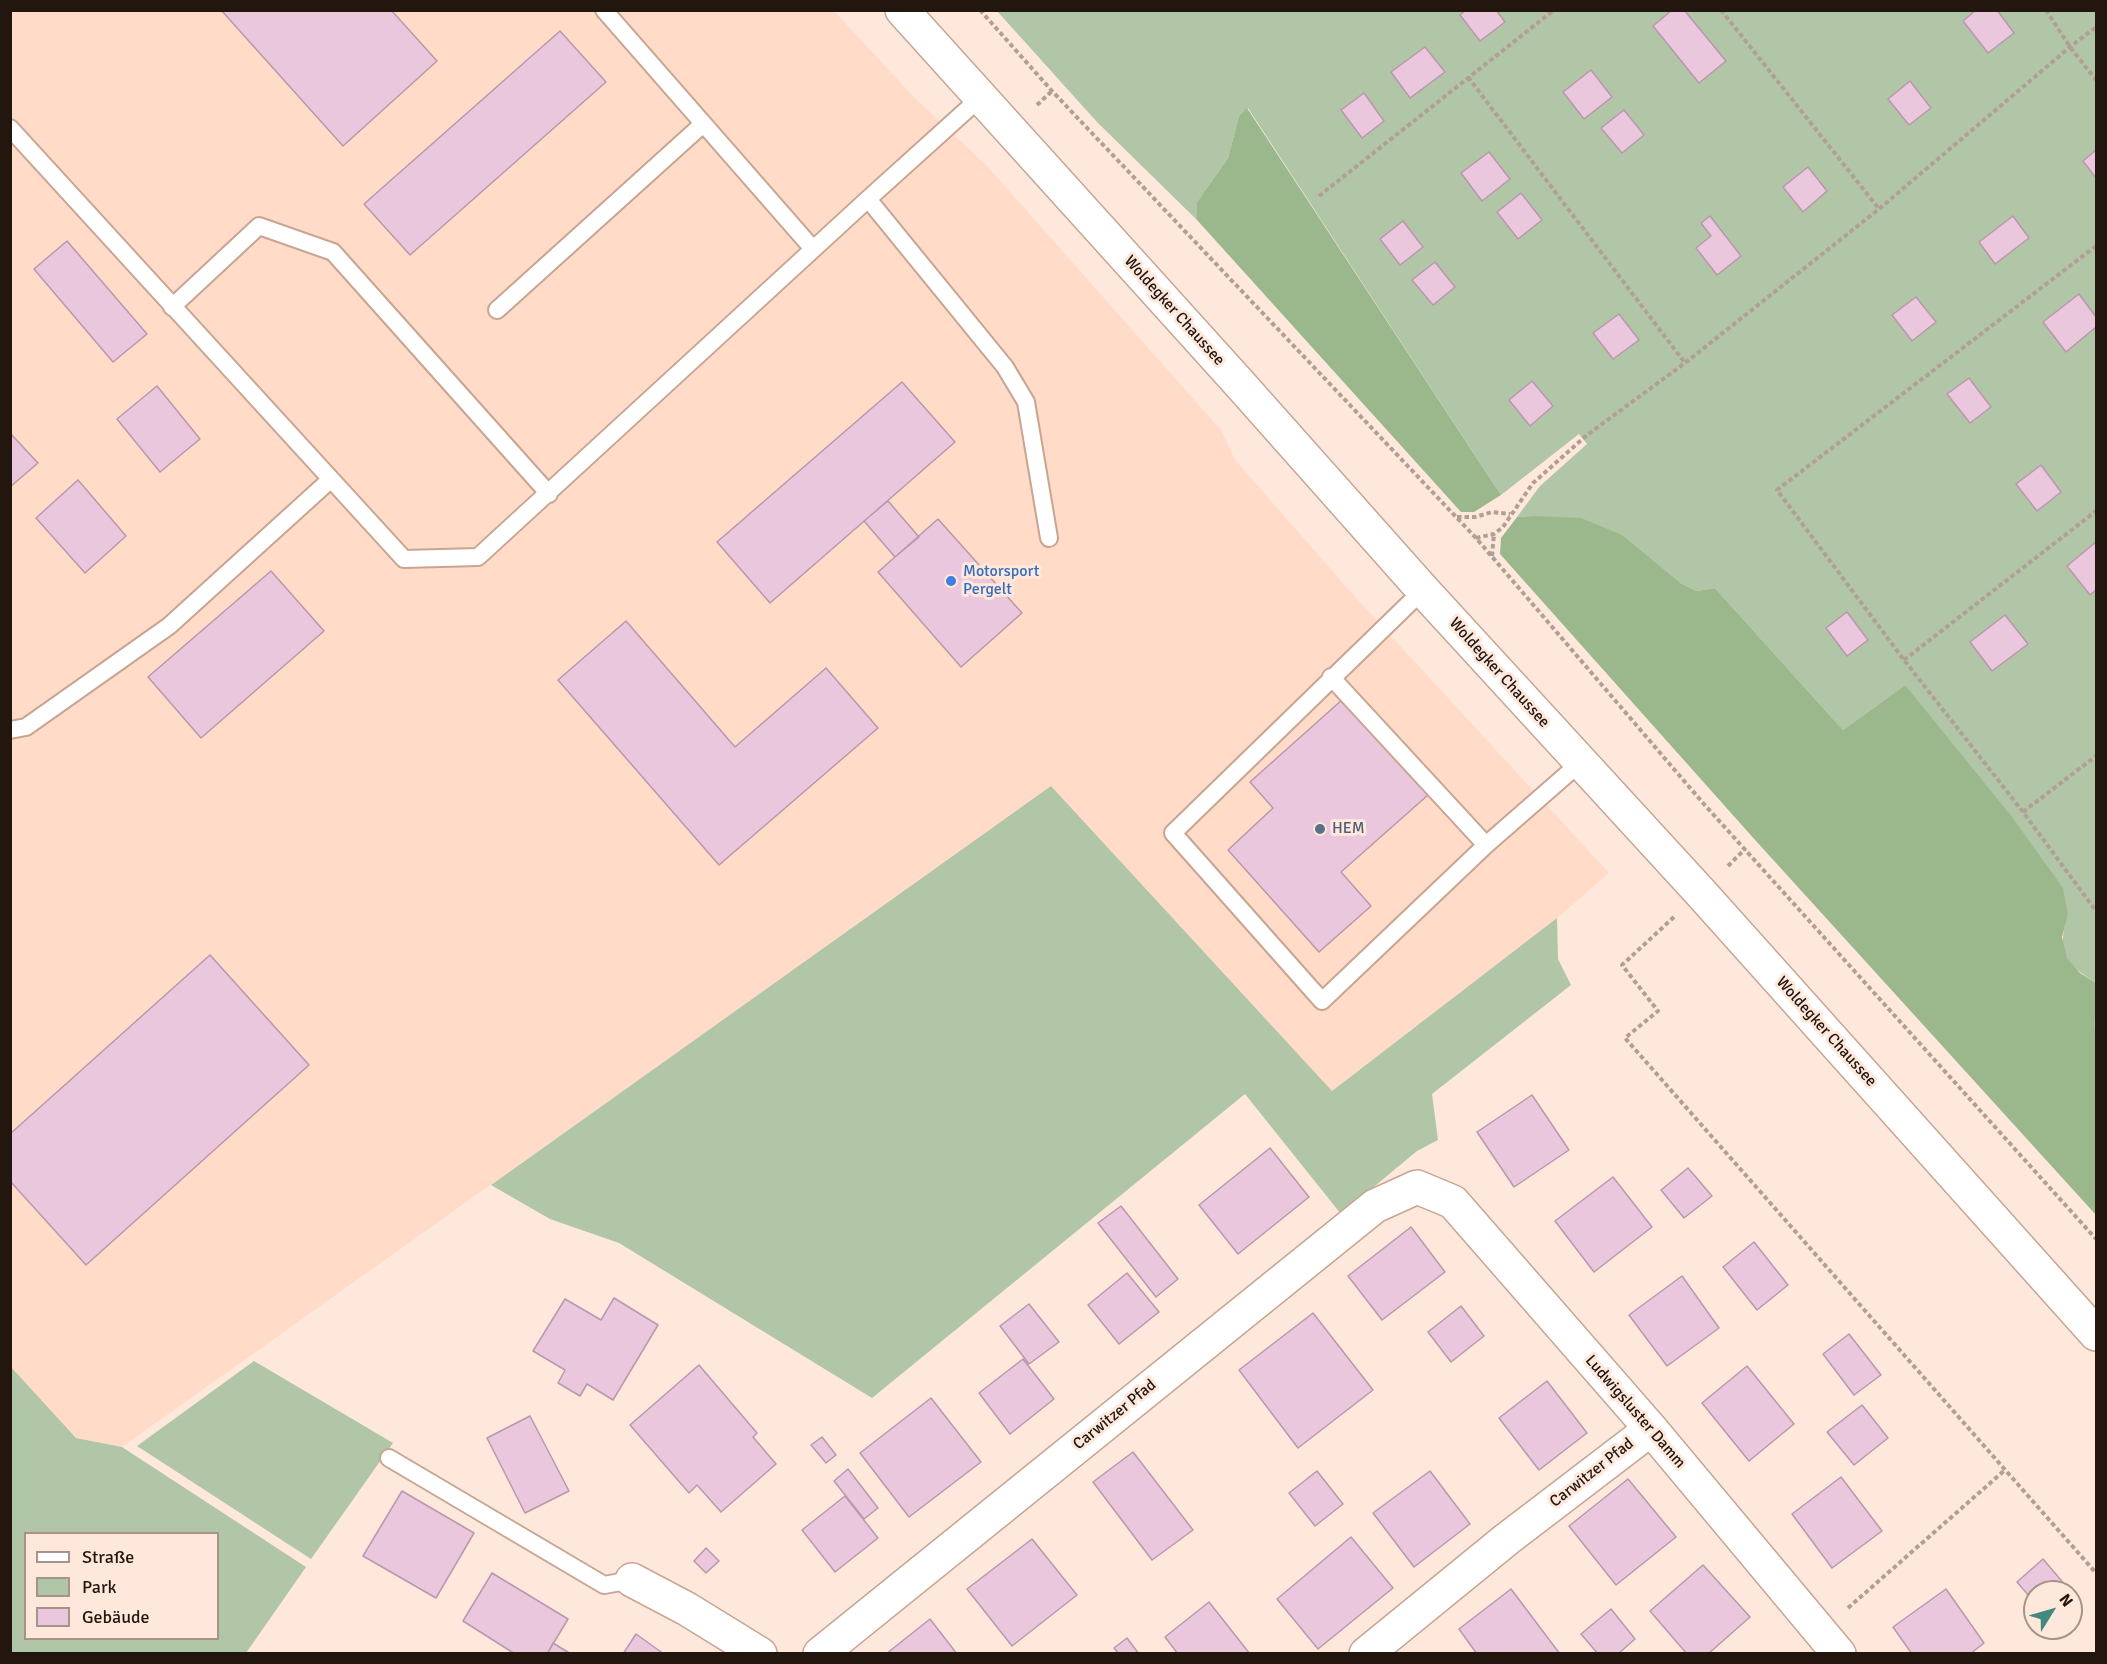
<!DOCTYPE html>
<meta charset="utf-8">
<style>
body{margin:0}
#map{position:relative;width:2107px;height:1664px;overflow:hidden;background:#fee8dc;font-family:Signika,sans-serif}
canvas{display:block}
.frame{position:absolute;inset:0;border:12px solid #22160f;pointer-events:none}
.legend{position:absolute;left:24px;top:1532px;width:195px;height:108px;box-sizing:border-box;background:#fee8dc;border:2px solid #a6948a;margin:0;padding:8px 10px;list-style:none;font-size:18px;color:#22160f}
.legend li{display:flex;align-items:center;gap:12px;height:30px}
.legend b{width:30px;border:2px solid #a6948a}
.north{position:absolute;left:2023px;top:1580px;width:60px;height:60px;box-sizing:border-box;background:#fee8dc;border:2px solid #a6948a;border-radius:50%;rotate:53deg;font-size:16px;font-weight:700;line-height:24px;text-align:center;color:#22160f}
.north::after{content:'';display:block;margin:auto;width:21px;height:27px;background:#438980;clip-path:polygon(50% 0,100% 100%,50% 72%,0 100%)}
</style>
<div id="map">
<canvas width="2107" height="1664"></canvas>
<div class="frame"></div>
<ul class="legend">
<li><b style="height:8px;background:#fff"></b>Straße</li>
<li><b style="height:16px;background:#b1c5a7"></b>Park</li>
<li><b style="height:16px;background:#ebc7dd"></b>Gebäude</li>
</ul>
<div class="north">N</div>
</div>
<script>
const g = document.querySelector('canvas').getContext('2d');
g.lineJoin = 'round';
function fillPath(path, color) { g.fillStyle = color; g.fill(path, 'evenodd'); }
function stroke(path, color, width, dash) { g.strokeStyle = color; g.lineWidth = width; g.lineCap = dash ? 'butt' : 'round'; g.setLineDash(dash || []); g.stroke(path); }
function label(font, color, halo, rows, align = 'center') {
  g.font = font + ' Signika,sans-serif'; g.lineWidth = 6; g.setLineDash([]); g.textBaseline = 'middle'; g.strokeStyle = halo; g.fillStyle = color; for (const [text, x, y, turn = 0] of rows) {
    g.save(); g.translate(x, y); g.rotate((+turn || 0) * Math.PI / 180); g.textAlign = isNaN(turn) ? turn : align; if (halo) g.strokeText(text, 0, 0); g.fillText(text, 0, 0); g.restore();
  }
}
fillPath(new Path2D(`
 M 11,11 L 834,11 L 913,96 L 986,165 L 1221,430 L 1235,460 L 1357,599 L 1609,873 L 1557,918 L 1332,1091 L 1051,786 L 122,1447 L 76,1438 L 11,1367 Z`), '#ffdbc8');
fillPath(new Path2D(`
 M 997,11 L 2096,11 L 2096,983 C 2065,963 2056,952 2068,915 L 1905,685 L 1843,730 L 1715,588 L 1697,591 L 1682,584 L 1624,536 L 1532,516 L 1517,517 L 1540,486 L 1587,444 L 1579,434 L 1501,495 L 1248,108 L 1239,116 L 1228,158 L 1197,202 L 1197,220 L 1097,122 Z
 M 1051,786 L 1332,1091 L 1557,918 L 1558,959 L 1571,985 L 1432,1094 L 1438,1140 L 1417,1151 L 1341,1214 L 1245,1094 L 872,1398 L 619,1243 L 550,1219 L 491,1185 Z
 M 254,1361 L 393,1443 L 311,1559 L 137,1446 Z
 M 11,1367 L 76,1438 L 122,1447 L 306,1567 L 246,1653 L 11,1653 ZM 26,1534 L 218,1534 L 218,1638 L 26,1638 Z`), '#b1c5a7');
fillPath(new Path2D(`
 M 1247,108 L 1501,495 L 1474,512 L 1461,512 L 1197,220 L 1197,202 L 1228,158 L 1239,116 Z
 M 1532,516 L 1581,518 L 1624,536 L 1682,584 L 1697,591 L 1715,588 L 1843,730 L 1905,685 L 2012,817 L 2063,888 L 2068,915 L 2062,937 L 2067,958 L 2080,973 L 2096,983 C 2097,1000 2093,1025 2096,1039 L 2096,1215 L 1756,841 L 1500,554 L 1501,538 L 1517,517 Z`), '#9bb88c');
const building = new Path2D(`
 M 221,10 L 391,10 L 437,61 L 343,146 Z
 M 1466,10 L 1496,10 L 1505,22 L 1480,41 L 1460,15 Z
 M 1672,10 L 1684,10 L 1726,61 L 1699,83 L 1653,26 Z
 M 1976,10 L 1997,10 L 2014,33 L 1988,53 L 1963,21 Z
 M 560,31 L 606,82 L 410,255 L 364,204 Z
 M 1425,47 L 1445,72 L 1410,98 L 1391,72 Z
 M 1591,70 L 1612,97 L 1584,119 L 1563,92 Z
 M 1910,81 L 1931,108 L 1909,125 L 1888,99 Z
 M 1364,93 L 1384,121 L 1362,138 L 1341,110 Z
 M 1624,110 L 1644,135 L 1622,153 L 1601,128 Z
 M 2096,150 L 2096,178 L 2083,161 Z
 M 1489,152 L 1510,179 L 1482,201 L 1461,173 Z
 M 1808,167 L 1827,191 L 1803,212 L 1783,187 Z
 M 1521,193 L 1542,220 L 1518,239 L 1497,212 Z
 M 1710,216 L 1741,256 L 1717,275 L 1696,248 L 1711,236 L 1701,223 Z
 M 2013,216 L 2029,238 L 1995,264 L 1979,242 Z
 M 1403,221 L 1423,247 L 1400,265 L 1380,239 Z
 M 67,241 L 147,334 L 113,362 L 34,269 Z
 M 1435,262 L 1455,287 L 1433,305 L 1412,280 Z
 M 2079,294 L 2096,317 L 2096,327 L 2066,352 L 2043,322 Z
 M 1916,297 L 1936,322 L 1912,341 L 1892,315 Z
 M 1619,314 L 1639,340 L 1613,359 L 1593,333 Z
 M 1969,378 L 1991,407 L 1970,423 L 1947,394 Z
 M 1532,381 L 1553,406 L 1530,426 L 1509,400 Z
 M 902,382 L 955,442 L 770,603 L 717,542 Z
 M 157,386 L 200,439 L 160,472 L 117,419 Z
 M 10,433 L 38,463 L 10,487 Z
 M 2041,465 L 2061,492 L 2037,511 L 2016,484 Z
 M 78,480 L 126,536 L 85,573 L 36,518 Z
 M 888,501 L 919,537 L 895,557 L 864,521 Z
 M 938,519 L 1022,613 L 961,667 L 878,572 Z
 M 2096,542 L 2096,590 L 2090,595 L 2067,566 Z
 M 271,571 L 324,631 L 201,738 L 148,677 Z
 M 1847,612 L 1868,640 L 1847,656 L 1826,628 Z
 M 2005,615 L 2028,644 L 1992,671 L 1970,642 Z
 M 626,621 L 735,747 L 826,668 L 878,728 L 719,865 L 558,680 Z
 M 1343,699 L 1428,795 L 1341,872 L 1371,906 L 1319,952 L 1228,850 L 1273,808 L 1250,782 Z
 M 210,955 L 309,1065 L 86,1265 L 10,1181 L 10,1134 Z
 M 1532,1095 L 1569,1150 L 1514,1187 L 1477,1132 Z
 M 1270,1148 L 1309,1197 L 1238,1254 L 1199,1205 Z
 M 1688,1168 L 1712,1196 L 1684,1218 L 1661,1190 Z
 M 1613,1177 L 1652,1227 L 1594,1272 L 1555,1221 Z
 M 1121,1206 L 1178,1279 L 1156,1297 L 1098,1223 Z
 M 1411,1227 L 1445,1272 L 1382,1320 L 1348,1276 Z
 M 1754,1242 L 1788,1285 L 1757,1310 L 1723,1267 Z
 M 1127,1273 L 1159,1312 L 1119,1344 L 1088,1305 Z
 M 1682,1276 L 1719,1328 L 1667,1366 L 1629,1315 Z
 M 614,1298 L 658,1325 L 613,1400 L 587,1384 L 580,1396 L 558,1383 L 565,1370 L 533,1351 L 565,1299 L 601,1320 Z
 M 1029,1304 L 1059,1342 L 1029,1364 L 1000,1326 Z
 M 1461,1306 L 1484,1336 L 1451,1362 L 1428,1332 Z
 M 1313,1313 L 1373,1390 L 1298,1448 L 1239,1370 Z
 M 1849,1334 L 1881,1375 L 1854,1395 L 1823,1354 Z
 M 1023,1359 L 1054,1399 L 1010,1434 L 979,1393 Z
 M 699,1365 L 757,1433 L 753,1437 L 776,1464 L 721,1512 L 697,1485 L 689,1493 L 630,1425 Z
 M 1747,1366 L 1794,1424 L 1749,1461 L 1702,1403 Z
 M 1547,1381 L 1587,1433 L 1539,1470 L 1499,1418 Z
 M 931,1398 L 981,1462 L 909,1517 L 860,1453 Z
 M 1862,1405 L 1888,1438 L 1854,1465 L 1827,1432 Z
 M 530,1416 L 569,1491 L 525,1513 L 487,1438 Z
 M 822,1437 L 836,1455 L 826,1463 L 811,1445 Z
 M 1133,1452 L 1193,1530 L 1152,1560 L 1093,1482 Z
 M 848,1469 L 878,1508 L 864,1519 L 834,1481 Z
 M 1317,1471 L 1343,1504 L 1315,1526 L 1289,1493 Z
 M 1430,1471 L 1470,1524 L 1414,1567 L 1373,1513 Z
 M 1841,1477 L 1882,1531 L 1832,1568 L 1792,1514 Z
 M 1628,1479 L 1676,1537 L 1616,1585 L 1569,1526 Z
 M 402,1491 L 474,1533 L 436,1598 L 363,1556 Z
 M 845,1496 L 878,1538 L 835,1572 L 802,1530 Z
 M 1351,1537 L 1393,1588 L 1318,1649 L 1277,1599 Z
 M 1032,1539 L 1077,1595 L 1012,1646 L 967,1589 Z
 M 706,1548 L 719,1561 L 706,1573 L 694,1561 Z
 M 2043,1559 L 2066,1586 L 2059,1592 L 2035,1592 L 2035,1603 L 2017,1582 Z
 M 1703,1565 L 1750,1617 L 1708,1654 L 1687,1654 L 1650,1611 Z
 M 492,1573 L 568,1619 L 547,1654 L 515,1654 L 463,1621 Z
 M 1511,1589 L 1560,1654 L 1477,1654 L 1459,1629 Z
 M 1946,1589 L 1984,1643 L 1970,1654 L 1912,1654 L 1893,1627 Z
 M 1209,1602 L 1250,1654 L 1178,1654 L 1165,1637 Z
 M 1611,1609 L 1635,1639 L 1618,1654 L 1598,1654 L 1581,1634 Z
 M 930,1619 L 957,1654 L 886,1654 Z
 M 636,1634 L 664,1654 L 623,1654 Z
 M 1127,1638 L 1139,1654 L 1119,1654 L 1114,1648 Z
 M 553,1643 L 571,1654 L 547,1654 Z`);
fillPath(building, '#ebc7dd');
stroke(building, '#b997ac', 1.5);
const lane = new Path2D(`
 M 604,10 L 813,249
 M 10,128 L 404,559 L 478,557 L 868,199 L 981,97
 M 868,199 L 1005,367 L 1026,402 L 1049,538
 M 172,307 L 259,226 L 333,252 L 549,494
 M 497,310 L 703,124
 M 1423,590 L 1173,833 L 1322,1001 L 1486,845 L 1581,762
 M 1331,677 L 1486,845
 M 10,730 L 26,727 L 169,626 L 330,480
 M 389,1458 L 604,1585 L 632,1580`);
const street = new Path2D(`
 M 632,1580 L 687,1609 L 760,1654
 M 820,1654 L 1375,1206 L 1417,1187 L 1453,1202 L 1651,1429 L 1839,1654
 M 1366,1654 L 1507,1539 L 1651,1429`);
const secondary = new Path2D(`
 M 902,10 L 1239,383 L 1423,590 L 1701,893 L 2096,1334`);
stroke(lane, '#c8a593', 20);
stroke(street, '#c8a593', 36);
stroke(secondary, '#c8a593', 36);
stroke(new Path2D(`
 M 980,10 L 1052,91 L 1476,538 L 1703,803 L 2096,1239
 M 1721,10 L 1879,209
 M 2046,10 L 2070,47 L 2096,80
 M 1468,77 L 1685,363
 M 1037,105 L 1052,91
 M 1319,196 L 1554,10
 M 2096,246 L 1777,490 L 1904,660 L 2023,812 L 2096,911
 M 1457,517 L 1475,517 L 1492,512 L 1510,514
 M 1476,538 L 1494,534 L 1503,527 L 1533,483 L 1587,435 L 1685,363 L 1879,209 L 2070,47 L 2096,27
 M 1492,556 L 1494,534
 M 1904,660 L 2096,511
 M 2023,812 L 2096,756
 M 1728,866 L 1745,849
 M 1674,917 L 1622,965 L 1658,1011 L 1625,1038 L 2096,1573
 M 1848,1608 L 2005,1470`), '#b19f95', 4, [4.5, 3]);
stroke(lane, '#fff', 16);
stroke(street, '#fff', 33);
stroke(secondary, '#fff', 33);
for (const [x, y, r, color] of [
 [951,581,6,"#3f7fe0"],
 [1320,829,6,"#5c6f8a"]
]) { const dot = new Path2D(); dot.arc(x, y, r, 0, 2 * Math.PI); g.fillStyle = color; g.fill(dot); stroke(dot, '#fee8dc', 2); }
label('16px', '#22160f', '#fee8dc', [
 ["Woldegker Chaussee",1174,311,48],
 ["Woldegker Chaussee",1499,673,48],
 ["Woldegker Chaussee",1826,1032,48],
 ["Ludwigsluster Damm",1635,1412,49],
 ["Carwitzer Pfad",1115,1415,-39],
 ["Carwitzer Pfad",1592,1473,-38]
]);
label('16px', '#366cbe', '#fee8dc', [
 ["Motorsport",963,572],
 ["Pergelt",963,590]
], 'left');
label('16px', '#4e5e75', '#fee8dc', [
 ["HEM",1332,829]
], 'left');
</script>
